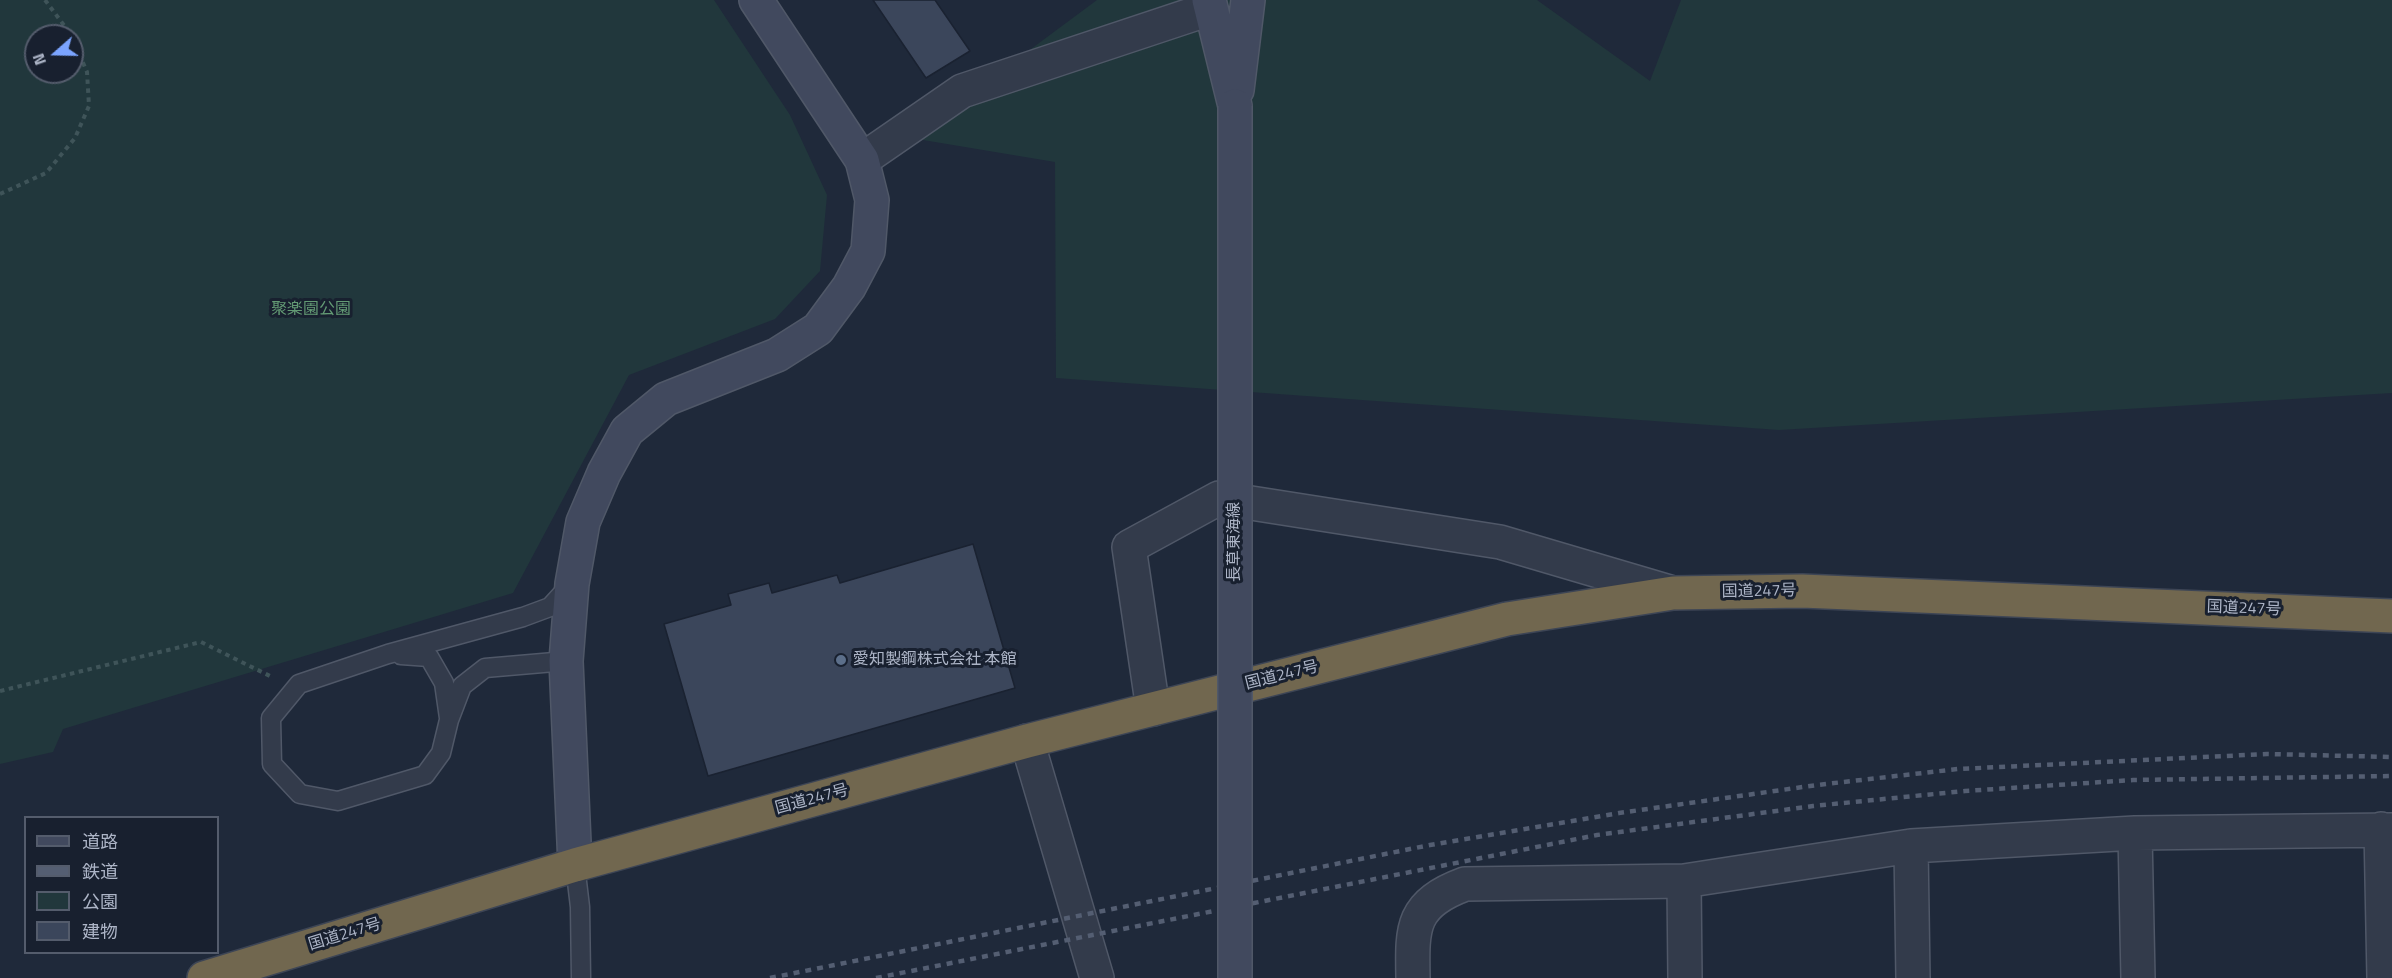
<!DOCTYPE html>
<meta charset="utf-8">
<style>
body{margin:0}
#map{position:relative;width:2392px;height:978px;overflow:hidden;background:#1f293a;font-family:"Titillium Web","Noto Sans JP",sans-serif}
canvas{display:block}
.legend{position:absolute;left:24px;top:816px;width:195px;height:138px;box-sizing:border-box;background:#18202f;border:2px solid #545c6c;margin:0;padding:8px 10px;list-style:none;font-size:18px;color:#adb5c7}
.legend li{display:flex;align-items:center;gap:12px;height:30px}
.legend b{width:30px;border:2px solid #545c6c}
.north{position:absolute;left:24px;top:24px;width:60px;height:60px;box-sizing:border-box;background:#18202f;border:2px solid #545c6c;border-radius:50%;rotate:250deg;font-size:16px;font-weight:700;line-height:24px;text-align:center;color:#adb5c7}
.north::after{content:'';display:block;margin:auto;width:21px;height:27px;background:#7ba4ff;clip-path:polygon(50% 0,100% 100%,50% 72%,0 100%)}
</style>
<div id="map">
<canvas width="2392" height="978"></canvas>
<ul class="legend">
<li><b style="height:8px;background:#41495e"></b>道路</li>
<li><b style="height:8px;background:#545e72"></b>鉄道</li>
<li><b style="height:16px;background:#21373c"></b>公園</li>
<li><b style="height:16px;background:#3b465b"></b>建物</li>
</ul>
<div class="north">N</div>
</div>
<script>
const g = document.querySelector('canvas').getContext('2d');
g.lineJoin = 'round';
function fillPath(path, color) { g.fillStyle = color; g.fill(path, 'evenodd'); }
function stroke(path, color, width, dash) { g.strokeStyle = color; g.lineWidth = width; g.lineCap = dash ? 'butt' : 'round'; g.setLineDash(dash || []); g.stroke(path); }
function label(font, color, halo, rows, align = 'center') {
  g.font = font + ' "Titillium Web","Noto Sans JP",sans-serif'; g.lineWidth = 6; g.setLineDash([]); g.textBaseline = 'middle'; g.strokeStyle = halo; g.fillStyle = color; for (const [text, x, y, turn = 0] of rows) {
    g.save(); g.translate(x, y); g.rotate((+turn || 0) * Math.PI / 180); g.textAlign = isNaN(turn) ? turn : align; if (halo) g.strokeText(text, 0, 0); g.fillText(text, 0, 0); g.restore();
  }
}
fillPath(new Path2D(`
 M 0,0 L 714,0 L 790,115 L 827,195 L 820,271 L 775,319 L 629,375 L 513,593 L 63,729 L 53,752 L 0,764 ZM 36,36 L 72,36 L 72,72 L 36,72 Z
 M 1097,0 L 1537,0 L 1650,81 L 1681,0 L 2392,0 L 2392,393 L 1779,430 L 1056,378 L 1055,162 L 911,138 Z`), '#21373c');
const building = new Path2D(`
 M 873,0 L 935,0 L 970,51 L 926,78 Z
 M 973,544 L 1015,688 L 708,776 L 664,624 L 731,605 L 728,594 L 769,583 L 772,593 L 837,575 L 840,583 Z`);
fillPath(building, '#3b465b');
stroke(building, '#1a2231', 1.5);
const lane = new Path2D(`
 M 401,655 L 429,657 L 444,683 L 449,718
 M 566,661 L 485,668 L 462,686 L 449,720 L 441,753 L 425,775 L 338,801 L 300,794 L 272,764 L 271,718 L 299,684 L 388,654 L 523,617 L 550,607 L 570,585
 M 575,865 L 580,907 L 581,978`);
const street = new Path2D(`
 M 862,160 L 962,91 L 1209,9
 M 1153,709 L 1129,547 L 1219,498 L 1500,542 L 1673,593
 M 1027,741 L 1097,978
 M 2381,829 L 2384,978
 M 2135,833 L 2138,978
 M 1911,846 L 1913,978
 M 1684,881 L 1685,978
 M 1413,978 C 1412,927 1411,904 1465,884 L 1684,881 L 1911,846 L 2135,833 L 2392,830`);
const secondary = new Path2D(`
 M 1209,0 L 1235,106
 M 1237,90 L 1248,0
 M 575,865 L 566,661 L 572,584 L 583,522 L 604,473 L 627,431 L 666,399 L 777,355 L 818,329 L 849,287 L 868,251 L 872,200 L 862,160 L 756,0`);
const highway = new Path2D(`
 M 204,978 L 575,865 L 1027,741 L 1507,619 L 1673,593 L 1802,591 L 2392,616`);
stroke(lane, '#505868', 21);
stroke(street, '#505868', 36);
stroke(secondary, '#505868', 36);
stroke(highway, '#3d4555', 36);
stroke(new Path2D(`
 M 45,0 L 72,36
 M 0,194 L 46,173 L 75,138 L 89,106 L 87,72 L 72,37
 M 0,691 L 201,642 L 272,677`), '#3f5459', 4, [4.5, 4.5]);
stroke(lane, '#333b4b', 18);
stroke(street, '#333b4b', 33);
stroke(secondary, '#41495e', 33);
stroke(highway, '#71674f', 33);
stroke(new Path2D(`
 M 770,978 L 1430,845 L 1619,813 L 1817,785 L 1958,769 L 2267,754 L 2392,757
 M 876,978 L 1597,835 L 1813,806 L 1965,791 L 2133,780 L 2392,776`), '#545e72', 4.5, [6, 6]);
const secondaryBridge = new Path2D(`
 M 1235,978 L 1235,106`);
stroke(secondaryBridge, '#505868', 36, []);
stroke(secondaryBridge, '#41495e', 33);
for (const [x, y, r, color] of [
 [841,660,6,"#5c6f8a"]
]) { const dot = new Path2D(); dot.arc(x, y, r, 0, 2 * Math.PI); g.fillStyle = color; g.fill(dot); stroke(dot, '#18202f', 2); }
label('16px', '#639a74', '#18202f', [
 ["聚楽園公園",311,310]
]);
label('16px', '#adb5c7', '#18202f', [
 ["長草東海線",1235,542,-90],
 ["国道247号",1759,592,-1],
 ["国道247号",2244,609,2],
 ["国道247号",1282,676,-14],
 ["国道247号",812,800,-15],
 ["国道247号",345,935,-17]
]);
label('16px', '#adb5c7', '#18202f', [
 ["愛知製鋼株式会社 本館",853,660]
], 'left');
</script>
